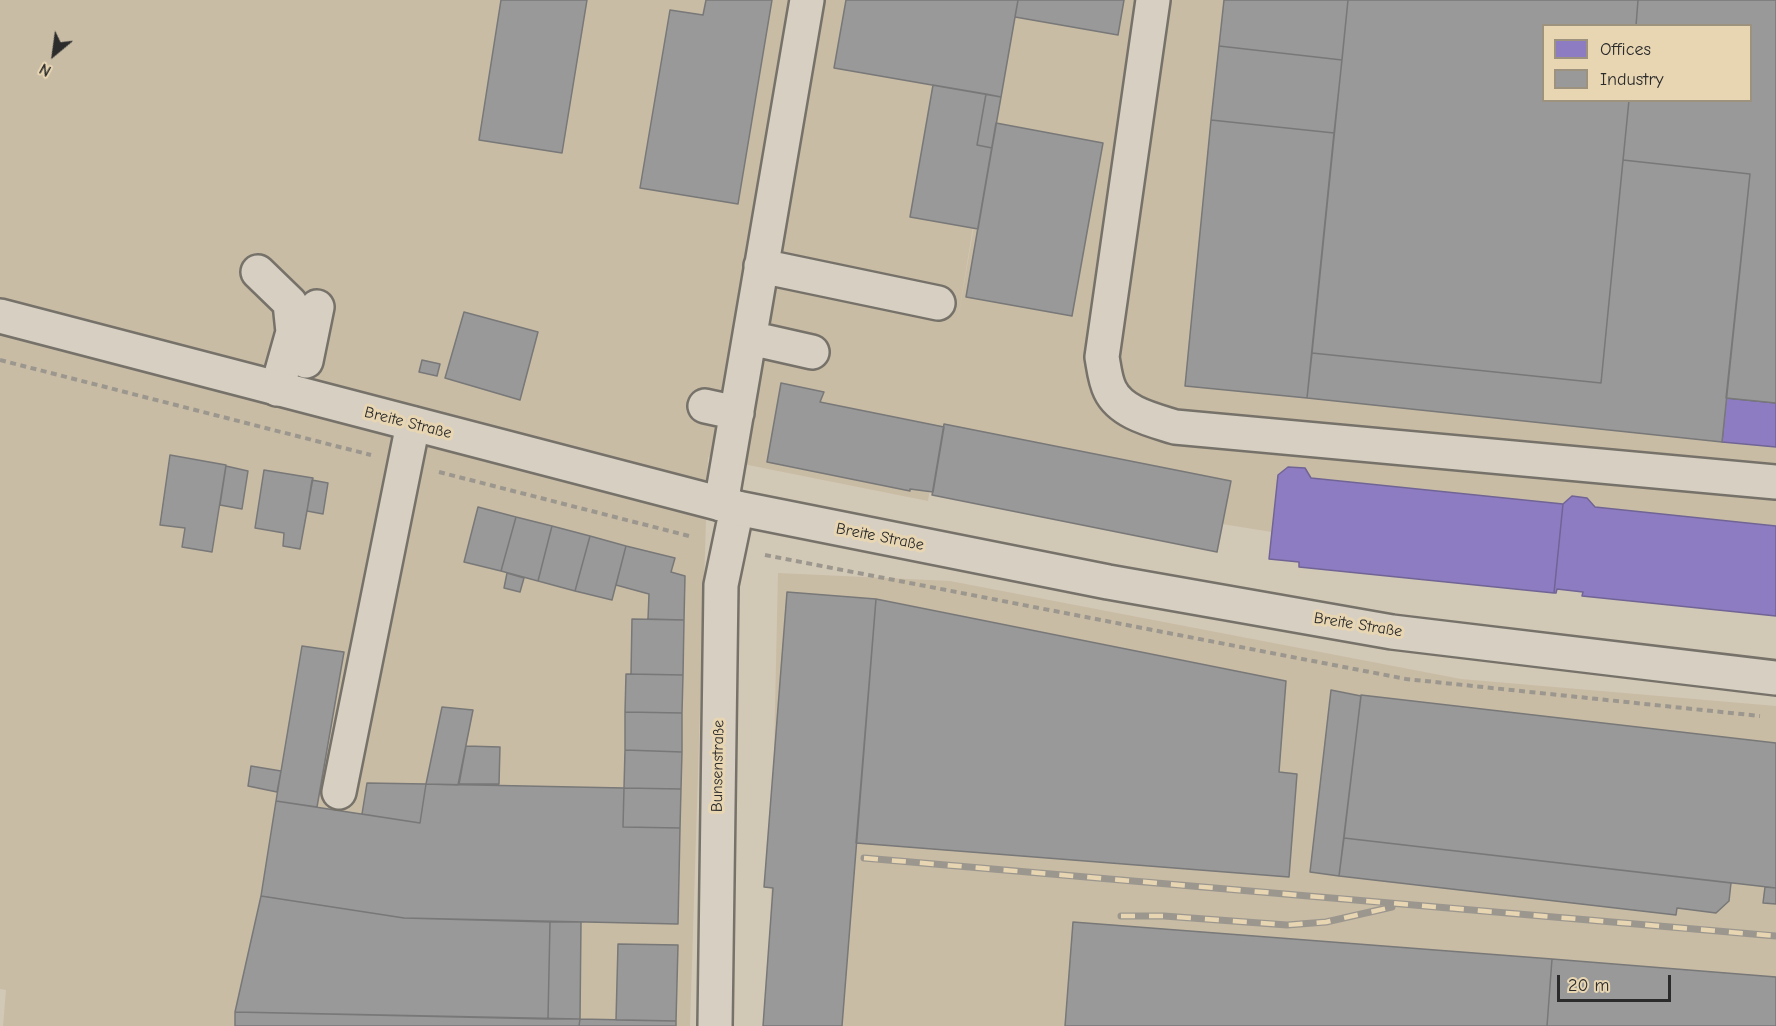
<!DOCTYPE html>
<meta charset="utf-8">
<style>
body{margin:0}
#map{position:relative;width:1776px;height:1026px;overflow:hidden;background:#d2c8b6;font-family:"Comic Neue",sans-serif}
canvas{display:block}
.legend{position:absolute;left:1542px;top:24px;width:210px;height:78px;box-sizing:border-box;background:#e8d6b3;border:2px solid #9c927d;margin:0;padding:8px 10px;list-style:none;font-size:18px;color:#2b2b2b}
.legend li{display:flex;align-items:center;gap:12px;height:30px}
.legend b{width:30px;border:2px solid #9c927d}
.north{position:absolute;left:24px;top:24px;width:60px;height:60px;-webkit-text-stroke:4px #e8d6b3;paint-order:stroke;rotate:209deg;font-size:16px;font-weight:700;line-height:24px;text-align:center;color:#2b2b2b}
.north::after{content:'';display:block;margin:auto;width:21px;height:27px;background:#2b2b2b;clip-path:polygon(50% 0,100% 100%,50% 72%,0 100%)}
.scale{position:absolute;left:1557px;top:975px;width:114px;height:27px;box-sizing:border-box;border:3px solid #2b2b2b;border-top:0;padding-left:8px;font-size:18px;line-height:21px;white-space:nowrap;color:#2b2b2b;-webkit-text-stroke:4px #e8d6b3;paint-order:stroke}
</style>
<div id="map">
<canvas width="1776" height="1026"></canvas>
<ul class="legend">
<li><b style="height:16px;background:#8e7cc3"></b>Offices</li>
<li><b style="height:16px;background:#999"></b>Industry</li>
</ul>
<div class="north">N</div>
<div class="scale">20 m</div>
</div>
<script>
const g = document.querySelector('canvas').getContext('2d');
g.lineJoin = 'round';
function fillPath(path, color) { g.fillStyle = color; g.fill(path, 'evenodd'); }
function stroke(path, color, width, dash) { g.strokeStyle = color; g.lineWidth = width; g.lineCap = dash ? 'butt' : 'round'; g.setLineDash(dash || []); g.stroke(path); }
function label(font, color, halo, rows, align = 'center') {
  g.font = font + ' "Comic Neue",sans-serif'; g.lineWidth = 6; g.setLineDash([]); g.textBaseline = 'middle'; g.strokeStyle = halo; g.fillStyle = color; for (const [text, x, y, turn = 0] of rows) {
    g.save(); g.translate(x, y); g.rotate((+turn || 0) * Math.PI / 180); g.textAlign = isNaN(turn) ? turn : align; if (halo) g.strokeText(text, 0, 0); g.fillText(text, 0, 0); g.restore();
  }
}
fillPath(new Path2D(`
 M 0,0 L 1010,0 L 957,325 L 1013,0 L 1776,0 L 1776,597 L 1525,573 L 932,477 L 928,501 L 708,457 L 690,1026 L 3,1026 L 6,990 L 0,989 ZM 1544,26 L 1750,26 L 1750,100 L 1544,100 Z
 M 778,573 L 950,581 L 1461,679 L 1776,706 L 1776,1026 L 768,1026 Z`), '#c9bca5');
const offices = new Path2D(`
 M 1726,398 L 1776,403 L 1776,447 L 1722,442 Z
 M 1288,467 L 1305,468 L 1311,478 L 1563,504 L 1554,593 L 1299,567 L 1299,562 L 1269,559 L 1278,475 Z
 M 1572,496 L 1587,498 L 1595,507 L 1776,526 L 1776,616 L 1582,596 L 1583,592 L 1557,589 L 1556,593 L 1554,593 L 1563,504 Z`);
fillPath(offices, '#8e7cc3');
stroke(offices, '#706495', 1.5);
const industry = new Path2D(`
 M 501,0 L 587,0 L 562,153 L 479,140 Z
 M 706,0 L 772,0 L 738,204 L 640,188 L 670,10 L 703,15 Z
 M 846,0 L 1018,0 L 1001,97 L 834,68 Z
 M 1018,0 L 1124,0 L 1118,35 L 1015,17 Z
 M 1224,0 L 1348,0 L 1342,60 L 1219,46 Z
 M 1348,0 L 1638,0 L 1636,26 L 1544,26 L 1544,100 L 1629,100 L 1601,383 L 1312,353 Z
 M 1638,0 L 1776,0 L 1776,403 L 1726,398 L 1750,174 L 1623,160 L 1629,100 L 1750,100 L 1750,26 L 1636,26 Z
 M 1219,46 L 1342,60 L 1334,133 L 1211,120 Z
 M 933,85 L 986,94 L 977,145 L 992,148 L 978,229 L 910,217 Z
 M 986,94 L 1001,97 L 992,148 L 977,145 Z
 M 1211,120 L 1334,133 L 1307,398 L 1185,386 Z
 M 996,123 L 1103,143 L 1072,316 L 966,297 Z
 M 1623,160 L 1750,174 L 1722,442 L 1307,398 L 1312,353 L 1601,383 Z
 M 464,312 L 538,332 L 520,400 L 445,378 Z
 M 422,360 L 440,364 L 437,376 L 419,372 Z
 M 781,383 L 824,392 L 820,402 L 944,427 L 933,492 L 910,489 L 910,491 L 767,462 Z
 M 944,424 L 1231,481 L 1217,552 L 932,495 Z
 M 170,455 L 226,465 L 212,552 L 182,547 L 185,528 L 160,525 Z
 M 226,466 L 248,471 L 242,509 L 220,505 Z
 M 264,470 L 313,478 L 300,549 L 283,546 L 284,533 L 255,528 Z
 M 312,480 L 328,483 L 323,514 L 307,511 Z
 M 478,507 L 516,517 L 501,571 L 464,562 Z
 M 516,517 L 552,526 L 538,581 L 501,571 Z
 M 552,526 L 590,536 L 575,591 L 538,581 Z
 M 590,536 L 626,546 L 612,600 L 575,591 Z
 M 626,546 L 675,558 L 671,572 L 685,576 L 684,620 L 648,619 L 649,594 L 616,585 Z
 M 507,573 L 524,578 L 520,592 L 504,588 Z
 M 787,592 L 876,599 L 842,1026 L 763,1026 L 773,888 L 764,887 Z
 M 876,599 L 1286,681 L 1279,772 L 1297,774 L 1289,877 L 856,843 Z
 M 632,619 L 684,620 L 683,675 L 631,674 Z
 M 302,646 L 344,652 L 317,807 L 276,801 Z
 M 626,674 L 683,675 L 682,713 L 625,712 Z
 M 1331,690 L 1361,696 L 1339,876 L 1310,872 Z
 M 1361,695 L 1776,743 L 1776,888 L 1344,838 Z
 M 442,707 L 473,710 L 458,785 L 426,784 Z
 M 625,712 L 682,713 L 682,752 L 625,750 Z
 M 466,746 L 500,747 L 499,784 L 459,784 Z
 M 625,750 L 682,752 L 681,789 L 624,788 Z
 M 251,766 L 281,771 L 277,792 L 248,786 Z
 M 367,783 L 426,784 L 420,823 L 362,814 Z
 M 426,784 L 624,788 L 623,827 L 680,828 L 678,924 L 404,918 L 261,896 L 276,801 L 420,823 Z
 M 624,788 L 681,789 L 680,828 L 623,827 Z
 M 1344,838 L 1731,883 L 1729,901 L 1716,913 L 1677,908 L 1676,915 L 1339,876 Z
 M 1765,887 L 1776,888 L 1776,904 L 1763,903 Z
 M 261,896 L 404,918 L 550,922 L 548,1019 L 235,1012 Z
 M 550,922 L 581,922 L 580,1019 L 548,1019 Z
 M 1073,922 L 1552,959 L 1547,1026 L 1065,1026 Z
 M 618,944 L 678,945 L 676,1021 L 616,1020 Z
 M 1552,959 L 1776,977 L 1776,1026 L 1547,1026 Z
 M 235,1012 L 580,1019 L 579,1026 L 235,1026 Z
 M 580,1019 L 676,1021 L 676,1026 L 579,1026 Z`);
fillPath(industry, '#999');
stroke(industry, '#787878', 1.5);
const minor = new Path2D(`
 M 1153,0 L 1102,357 C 1104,368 1105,380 1110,390 C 1121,413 1153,420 1175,427 L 1776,482
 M 761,266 L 938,303
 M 258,272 L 290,303 L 293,332 L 277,389
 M 750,338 L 812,352
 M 306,361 L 317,307
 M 705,406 L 737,413
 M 721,504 L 807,0
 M 339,792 L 413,424
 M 715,1026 L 721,585 L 737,508`);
const major = new Path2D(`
 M 0,316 L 737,508 L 1108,582 L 1392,632 L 1776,678`);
stroke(minor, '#76726a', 38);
stroke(major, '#76726a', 38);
stroke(new Path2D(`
 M 0,360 L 371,455
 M 439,472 L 693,537
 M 765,555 L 1406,679 L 1760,716`), '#9c978e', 4, [6, 4.5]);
stroke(minor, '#d6cfc2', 33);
stroke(major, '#d6cfc2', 33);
const rail = new Path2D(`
 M 864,858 L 1776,936
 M 1121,916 L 1164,916 L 1287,925 L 1326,922 L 1392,907`);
stroke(rail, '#9c978e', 7);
stroke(rail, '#e8d6b3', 4.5, [14]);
label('16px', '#2b2b2b', '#e8d6b3', [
 ["Breite Straße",408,423,14],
 ["Breite Straße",880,537,11],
 ["Breite Straße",1358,625,9],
 ["Bunsenstraße",718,766,-89]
]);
</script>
